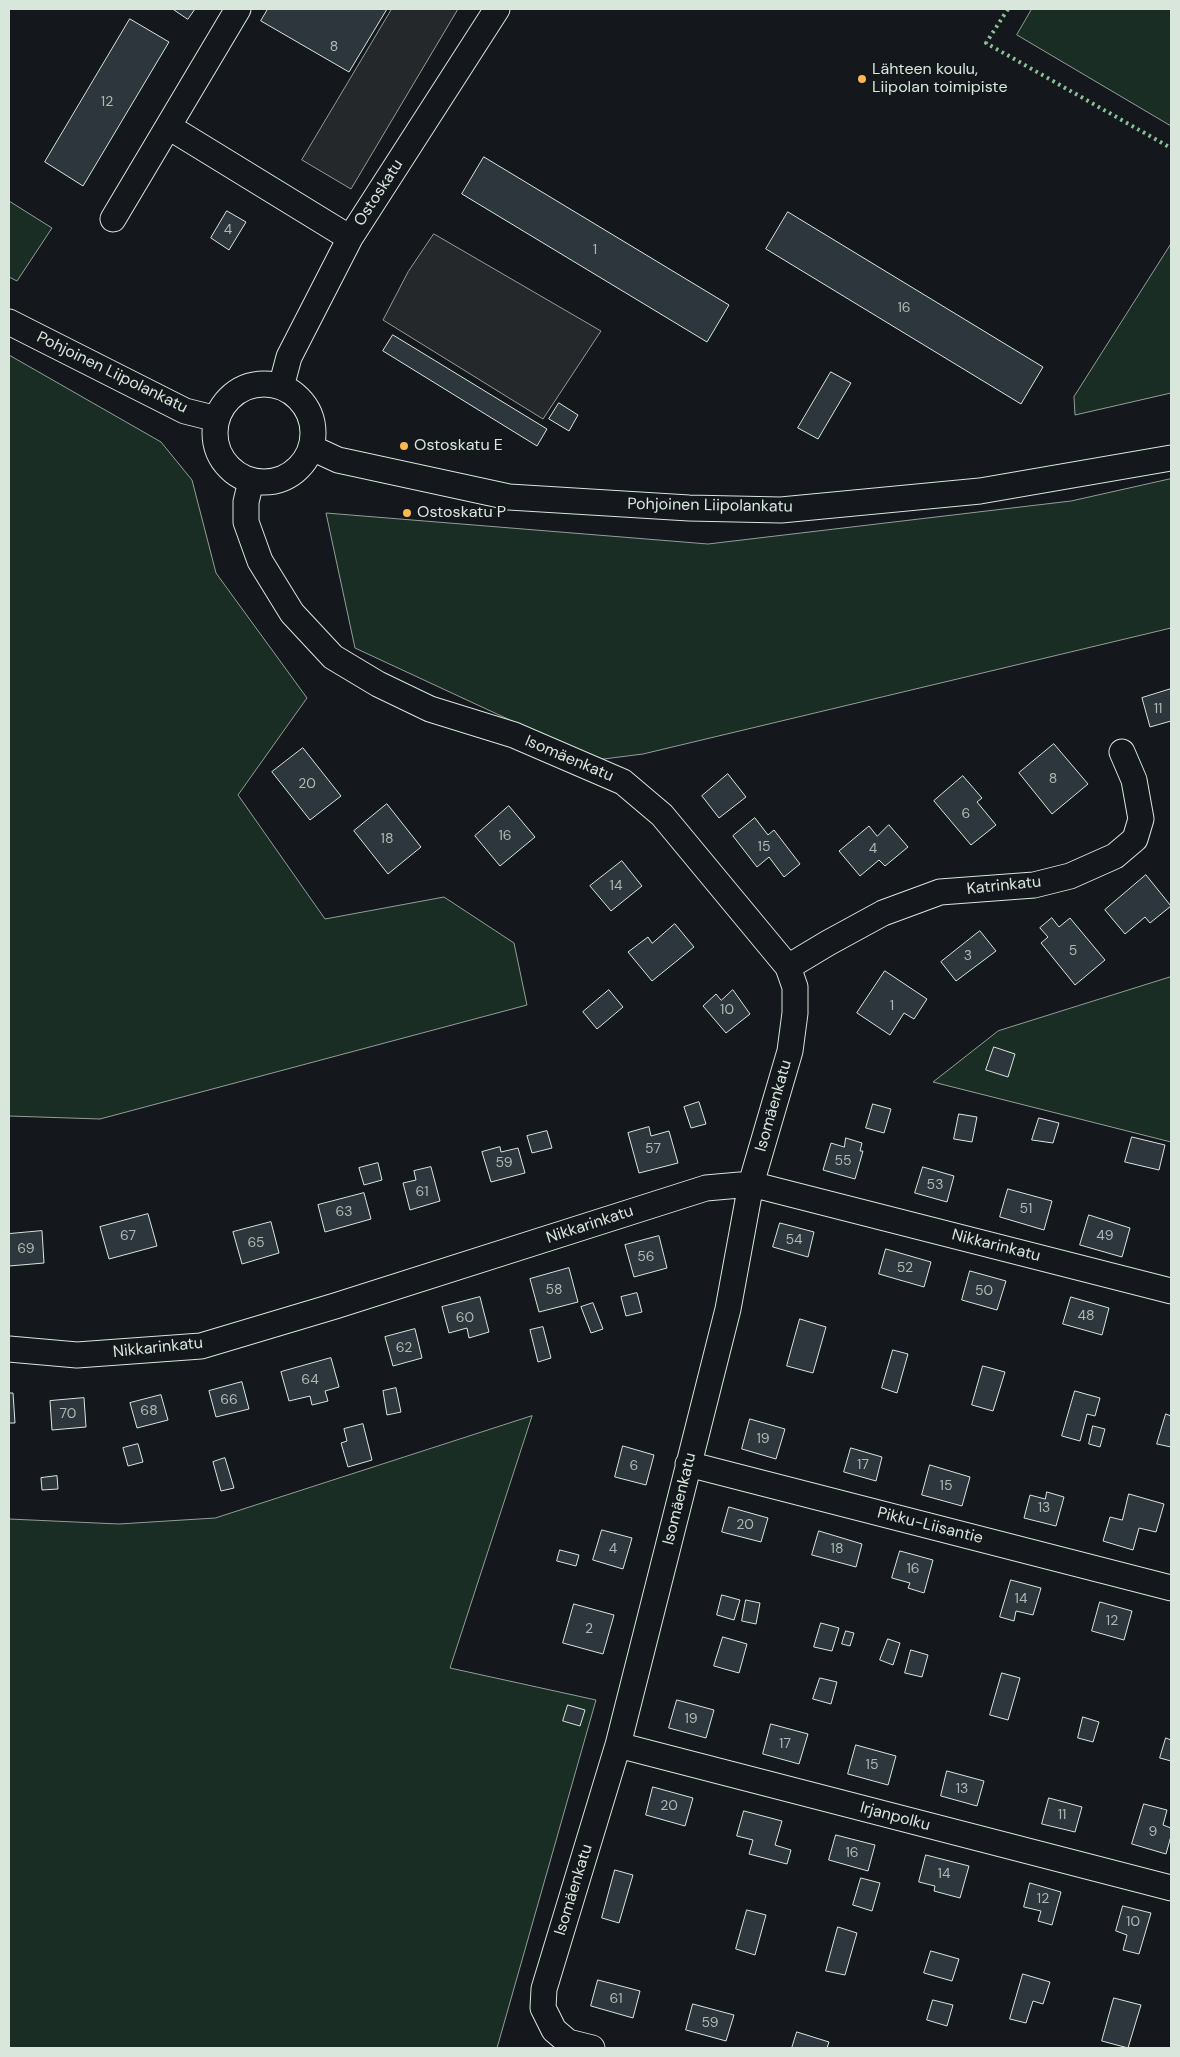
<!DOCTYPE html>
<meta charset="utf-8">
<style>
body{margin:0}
#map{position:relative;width:1180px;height:2057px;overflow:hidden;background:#14181c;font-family:"DM Sans",sans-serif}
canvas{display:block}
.frame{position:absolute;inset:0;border:10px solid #d8e6dc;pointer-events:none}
</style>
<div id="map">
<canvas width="1180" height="2057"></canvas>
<div class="frame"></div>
</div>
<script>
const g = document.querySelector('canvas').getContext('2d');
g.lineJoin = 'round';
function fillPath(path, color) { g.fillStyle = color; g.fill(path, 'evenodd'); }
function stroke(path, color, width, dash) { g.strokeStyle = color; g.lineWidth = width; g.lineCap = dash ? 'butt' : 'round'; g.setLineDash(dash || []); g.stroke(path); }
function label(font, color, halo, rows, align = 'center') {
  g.font = font + ' "DM Sans",sans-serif'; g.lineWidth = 4; g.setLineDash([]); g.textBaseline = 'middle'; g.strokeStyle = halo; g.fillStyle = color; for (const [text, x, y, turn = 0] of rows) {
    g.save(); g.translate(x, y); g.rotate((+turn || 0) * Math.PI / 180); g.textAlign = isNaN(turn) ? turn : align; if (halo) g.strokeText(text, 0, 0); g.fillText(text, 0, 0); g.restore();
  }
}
const green = new Path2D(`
 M 1032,9 L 1171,9 L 1171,126 L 1017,35 Z
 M 9,201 L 52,228 L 17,281 L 9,277 Z
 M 1171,244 L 1171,393 L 1075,415 L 1074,397 Z
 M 9,355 L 161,442 L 192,480 L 216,573 L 307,698 L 238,795 L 325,919 L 444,897 L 514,943 L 527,1005 L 100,1119 L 9,1116 Z
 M 1171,479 L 1171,628 L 643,754 L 596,760 L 355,648 L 326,513 L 708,544 L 1071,501 Z
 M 1171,977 L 1171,1142 L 933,1082 L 998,1031 Z
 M 532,1416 L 450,1668 L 596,1700 L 497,2048 L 9,2048 L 9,1519 L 119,1524 L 215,1518 Z`);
fillPath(green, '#1a2d24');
stroke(green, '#939e99', 1);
const parking = new Path2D(`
 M 392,9 L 458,9 L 351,189 L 302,160 Z
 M 434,234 L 601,331 L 543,419 L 383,320 L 408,272 Z`);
fillPath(parking, '#24282b');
stroke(parking, '#939e99', 1);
const building = new Path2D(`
 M 173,9 L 195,9 L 188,19 Z
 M 268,9 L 387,9 L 349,72 L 261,21 Z
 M 130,19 L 169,42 L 83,186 L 45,162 Z
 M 484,157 L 729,305 L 707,342 L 462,194 Z
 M 227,211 L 246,222 L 229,250 L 211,238 Z
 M 788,212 L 1043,367 L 1021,404 L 766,249 Z
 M 393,335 L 547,429 L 537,446 L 383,351 Z
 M 831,372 L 851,383 L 818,439 L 798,428 Z
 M 559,403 L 578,415 L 569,431 L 549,419 Z
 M 1171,689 L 1171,721 L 1150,727 L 1142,698 Z
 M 1054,744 L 1088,784 L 1052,814 L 1019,773 Z
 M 303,748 L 341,796 L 310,820 L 272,772 Z
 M 728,774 L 746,797 L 719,818 L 702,796 Z
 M 963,776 L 982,798 L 977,802 L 996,825 L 971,845 L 934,801 Z
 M 387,804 L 421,847 L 388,874 L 354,831 Z
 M 509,806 L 535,837 L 500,866 L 475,836 Z
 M 755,818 L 768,835 L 774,830 L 800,864 L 784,877 L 769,857 L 757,867 L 733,836 Z
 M 889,825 L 908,847 L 885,866 L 879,860 L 860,876 L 839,851 L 869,826 L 877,836 Z
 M 622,861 L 642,886 L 611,911 L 590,886 Z
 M 1146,875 L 1171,906 L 1150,923 L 1145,917 L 1125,934 L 1105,910 Z
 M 1052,918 L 1059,927 L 1070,918 L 1105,960 L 1075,985 L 1041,943 L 1048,937 L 1040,928 Z
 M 675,924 L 694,947 L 652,981 L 628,952 L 648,937 L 652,943 Z
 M 980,931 L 996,951 L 956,981 L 941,962 Z
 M 885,971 L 927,999 L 914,1019 L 904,1013 L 890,1035 L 857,1013 Z
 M 609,990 L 623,1007 L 597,1029 L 583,1012 Z
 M 733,990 L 750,1014 L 726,1033 L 703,1006 L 716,994 L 721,1000 Z
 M 994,1047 L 1015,1054 L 1008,1077 L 986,1070 Z
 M 699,1102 L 706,1124 L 691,1128 L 684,1107 Z
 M 873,1104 L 891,1109 L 884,1133 L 866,1128 Z
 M 959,1114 L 977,1117 L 972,1142 L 954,1139 Z
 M 1039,1118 L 1059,1123 L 1053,1143 L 1032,1140 Z
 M 649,1127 L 651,1136 L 669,1131 L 678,1163 L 639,1173 L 628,1133 Z
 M 547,1131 L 552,1148 L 532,1153 L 527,1136 Z
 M 1132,1137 L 1165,1145 L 1159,1170 L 1125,1162 Z
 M 846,1138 L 862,1143 L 860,1151 L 863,1151 L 855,1179 L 823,1170 L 831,1143 L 844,1147 Z
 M 500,1147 L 501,1152 L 518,1148 L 525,1173 L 491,1182 L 482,1152 Z
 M 378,1163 L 382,1180 L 364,1185 L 359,1168 Z
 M 431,1167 L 440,1201 L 410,1210 L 403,1183 L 416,1180 L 414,1171 Z
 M 923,1167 L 954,1176 L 947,1202 L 915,1193 Z
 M 1008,1189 L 1052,1201 L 1044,1230 L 1000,1217 Z
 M 364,1193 L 371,1219 L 325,1232 L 318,1205 Z
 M 148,1214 L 157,1246 L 109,1259 L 100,1227 Z
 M 1089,1215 L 1130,1228 L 1122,1257 L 1080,1245 Z
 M 271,1222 L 279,1253 L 242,1264 L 233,1232 Z
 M 780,1223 L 814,1232 L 808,1257 L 773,1247 Z
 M 42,1231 L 44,1263 L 9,1266 L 9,1234 Z
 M 659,1236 L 667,1268 L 634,1277 L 625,1245 Z
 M 886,1249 L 931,1262 L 924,1287 L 879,1274 Z
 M 569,1268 L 578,1302 L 539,1312 L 530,1279 Z
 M 970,1271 L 1006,1281 L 997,1310 L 962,1300 Z
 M 637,1293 L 642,1312 L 626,1316 L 621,1297 Z
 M 480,1297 L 489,1332 L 469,1338 L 467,1328 L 449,1333 L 442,1307 Z
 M 1071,1297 L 1109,1308 L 1102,1335 L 1063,1324 Z
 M 593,1303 L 603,1329 L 591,1333 L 581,1307 Z
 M 800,1319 L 826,1327 L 813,1373 L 787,1366 Z
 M 543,1327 L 551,1358 L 538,1362 L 530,1330 Z
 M 415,1329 L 422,1358 L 393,1366 L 385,1337 Z
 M 893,1350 L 908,1354 L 897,1393 L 882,1388 Z
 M 331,1358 L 339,1387 L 325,1391 L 328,1401 L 312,1405 L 310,1396 L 289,1401 L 281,1372 Z
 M 983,1366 L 1005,1372 L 993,1411 L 972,1405 Z
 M 242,1382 L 249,1409 L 216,1417 L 209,1391 Z
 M 396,1388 L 401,1412 L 387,1415 L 383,1391 Z
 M 1075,1391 L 1100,1398 L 1095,1416 L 1087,1414 L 1080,1441 L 1062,1436 Z
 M 9,1393 L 13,1393 L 15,1423 L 9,1423 Z
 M 161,1395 L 168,1420 L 137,1428 L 130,1403 Z
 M 84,1398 L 86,1427 L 52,1430 L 50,1401 Z
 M 1166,1414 L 1171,1416 L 1171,1447 L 1157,1444 Z
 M 750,1419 L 785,1429 L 776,1459 L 742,1449 Z
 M 363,1424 L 372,1460 L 348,1467 L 341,1443 L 347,1441 L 344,1429 Z
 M 1093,1426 L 1105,1429 L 1100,1447 L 1089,1444 Z
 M 138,1444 L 143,1462 L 128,1466 L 123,1448 Z
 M 623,1446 L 654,1455 L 646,1485 L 615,1477 Z
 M 851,1448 L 882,1457 L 876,1481 L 844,1472 Z
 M 225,1458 L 234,1488 L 221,1491 L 213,1462 Z
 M 930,1465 L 970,1477 L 962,1506 L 922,1495 Z
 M 57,1476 L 58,1489 L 42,1490 L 41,1478 Z
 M 1047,1492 L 1064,1497 L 1056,1526 L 1024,1518 L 1030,1495 L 1045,1499 Z
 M 1129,1494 L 1164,1504 L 1156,1532 L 1139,1528 L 1133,1550 L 1103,1541 L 1110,1517 L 1122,1520 Z
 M 729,1507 L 768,1518 L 761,1542 L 722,1532 Z
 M 602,1530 L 632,1538 L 623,1569 L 593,1560 Z
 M 819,1531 L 862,1544 L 856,1567 L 812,1555 Z
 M 560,1550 L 579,1555 L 576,1566 L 557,1561 Z
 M 900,1551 L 933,1560 L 924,1593 L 908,1588 L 910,1583 L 892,1578 Z
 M 1011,1580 L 1041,1588 L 1033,1615 L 1016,1611 L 1014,1621 L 1000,1617 Z
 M 722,1595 L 740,1600 L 734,1620 L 717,1615 Z
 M 746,1600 L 760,1603 L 756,1624 L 742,1621 Z
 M 1100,1602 L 1132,1611 L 1124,1640 L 1092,1631 Z
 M 574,1604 L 614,1615 L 603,1654 L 563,1643 Z
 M 821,1623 L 839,1628 L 832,1651 L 814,1647 Z
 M 846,1631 L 854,1633 L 850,1646 L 842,1644 Z
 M 723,1637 L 747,1644 L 739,1673 L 714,1666 Z
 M 888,1639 L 900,1643 L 893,1665 L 880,1660 Z
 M 911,1650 L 928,1655 L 922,1677 L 905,1673 Z
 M 1002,1673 L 1020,1678 L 1008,1720 L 990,1715 Z
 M 820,1678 L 837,1682 L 831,1704 L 813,1699 Z
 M 677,1700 L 714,1710 L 706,1738 L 669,1728 Z
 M 568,1705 L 585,1710 L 580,1726 L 563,1721 Z
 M 1083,1717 L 1099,1722 L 1093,1742 L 1078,1738 Z
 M 771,1724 L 808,1734 L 799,1764 L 763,1754 Z
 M 1166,1738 L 1171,1740 L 1171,1761 L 1160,1758 Z
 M 856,1745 L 896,1756 L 888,1785 L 848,1774 Z
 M 947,1771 L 984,1781 L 977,1806 L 941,1796 Z
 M 653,1787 L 693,1798 L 685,1826 L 646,1815 Z
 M 1049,1798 L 1082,1807 L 1075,1832 L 1042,1824 Z
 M 1144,1804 L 1167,1810 L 1163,1825 L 1171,1828 L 1171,1836 L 1166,1854 L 1132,1844 Z
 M 744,1811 L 782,1821 L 775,1845 L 791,1850 L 787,1864 L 749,1854 L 753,1840 L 737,1836 Z
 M 836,1835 L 875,1845 L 868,1871 L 829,1860 Z
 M 926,1855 L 969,1866 L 960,1898 L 934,1891 L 935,1886 L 919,1882 Z
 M 615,1870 L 633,1875 L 619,1923 L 602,1918 Z
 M 861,1878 L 880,1883 L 872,1911 L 853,1905 Z
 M 1030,1883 L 1061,1892 L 1052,1925 L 1038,1921 L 1041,1911 L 1024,1907 Z
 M 1123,1906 L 1151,1913 L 1139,1954 L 1123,1950 L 1127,1935 L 1116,1931 Z
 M 747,1910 L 766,1915 L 755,1955 L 736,1949 Z
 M 838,1927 L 857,1933 L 845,1975 L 826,1971 Z
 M 931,1951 L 959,1959 L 952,1981 L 924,1973 Z
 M 1023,1974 L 1050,1982 L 1043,2004 L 1033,2001 L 1026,2023 L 1010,2019 Z
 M 598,1980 L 640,1991 L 633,2018 L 591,2006 Z
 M 1114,1998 L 1141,2005 L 1128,2048 L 1102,2041 Z
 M 933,2000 L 953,2005 L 947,2026 L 927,2020 Z
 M 693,2004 L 734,2015 L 726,2041 L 686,2030 Z
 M 797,2032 L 829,2042 L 827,2048 L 792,2048 Z`);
fillPath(building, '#2c363c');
stroke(building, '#d8e6dc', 1);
const minor = new Path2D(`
 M 169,127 L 350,238
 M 113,219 L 238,9
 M 9,322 L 185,411 L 217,419
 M215 433a49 49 0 1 1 98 0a49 49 0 1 1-98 0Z
 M 281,387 L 289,357 L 350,238 L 497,9
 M 312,448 L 338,460 L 509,497 L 689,508 L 781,510 L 980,491 L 1171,458
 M 251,481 L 246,502 L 246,522 L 260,561 L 292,613 L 333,657 L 378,684 L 430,709 L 514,735 L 623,782 L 662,815 L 788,967 L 795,987 L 795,1013 L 790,1051 L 751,1184 L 728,1309 L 618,1745 L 544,1989 L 543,2008 L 554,2030 L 568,2042 L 592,2048
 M 788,967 L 828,943 L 883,913 L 940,892 L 1034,885 L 1070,876 L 1115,856 L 1135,839 L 1141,819 L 1134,780 L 1122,752
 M 9,1349 L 77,1355 L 201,1346 L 335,1306 L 706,1188 L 751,1184 L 1171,1291
 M 688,1464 L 1171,1588
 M 618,1745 L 1171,1888`);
stroke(minor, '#d8e6dc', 27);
stroke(minor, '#14181c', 25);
stroke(new Path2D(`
 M 1008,9 L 986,43 L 1171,148`), '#8ac095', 4, [2.5, 4]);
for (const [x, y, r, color] of [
 [862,79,5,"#ffb74d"],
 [404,446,5,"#ffb74d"],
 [407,513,5,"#ffb74d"]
]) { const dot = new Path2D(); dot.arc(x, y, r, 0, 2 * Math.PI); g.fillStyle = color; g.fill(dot); stroke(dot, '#14181c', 2); }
label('14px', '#adbab4', null, [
 ["8",334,47],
 ["12",107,102],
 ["4",228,230],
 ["1",595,250],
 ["16",904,308],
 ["11",1158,709],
 ["8",1053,779],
 ["20",307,784],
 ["6",966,814],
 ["16",505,836],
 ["18",387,839],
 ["15",764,847],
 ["4",873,849],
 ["14",616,886],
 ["5",1073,951],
 ["3",968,956],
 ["1",892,1006],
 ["10",727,1010],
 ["57",653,1149],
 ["55",843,1161],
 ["59",504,1163],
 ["53",935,1185],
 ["61",422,1192],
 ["51",1026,1209],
 ["63",344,1212],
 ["67",128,1236],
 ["49",1105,1236],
 ["54",794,1240],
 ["65",256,1243],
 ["69",26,1249],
 ["56",646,1257],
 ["52",905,1268],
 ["58",554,1290],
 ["50",984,1291],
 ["48",1086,1316],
 ["60",465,1318],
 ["62",404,1348],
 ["64",310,1380],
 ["66",229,1400],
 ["68",149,1411],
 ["70",68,1414],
 ["19",763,1439],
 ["17",863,1465],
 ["6",634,1466],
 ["15",946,1486],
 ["13",1044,1508],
 ["20",745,1525],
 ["4",613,1549],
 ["18",837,1549],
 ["16",913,1569],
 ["14",1021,1599],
 ["12",1112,1621],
 ["2",589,1629],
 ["19",691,1719],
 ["17",785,1744],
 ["15",872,1765],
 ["13",962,1789],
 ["20",669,1806],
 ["11",1062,1815],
 ["9",1153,1832],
 ["16",852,1853],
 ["14",944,1874],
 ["12",1043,1899],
 ["10",1133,1922],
 ["61",616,1999],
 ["59",710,2023]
]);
label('16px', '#d8e6dc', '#14181c', [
 ["Lähteen koulu,",872,70],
 ["Liipolan toimipiste",872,88],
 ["Ostoskatu E",414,446],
 ["Ostoskatu P",417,513]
], 'left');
label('16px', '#d8e6dc', '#14181c', [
 ["Ostoskatu",379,193,-57],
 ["Pohjoinen Liipolankatu",112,373,26],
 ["Pohjoinen Liipolankatu",710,506,1],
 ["Isomäenkatu",569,759,23],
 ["Katrinkatu",1004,886,-6],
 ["Isomäenkatu",774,1106,-74],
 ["Nikkarinkatu",590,1225,-18],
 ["Nikkarinkatu",996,1246,14],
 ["Nikkarinkatu",158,1348,-6],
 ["Isomäenkatu",680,1499,-76],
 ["Pikku-Liisantie",930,1526,14],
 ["Irjanpolku",895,1817,15],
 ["Isomäenkatu",574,1890,-73]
]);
</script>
